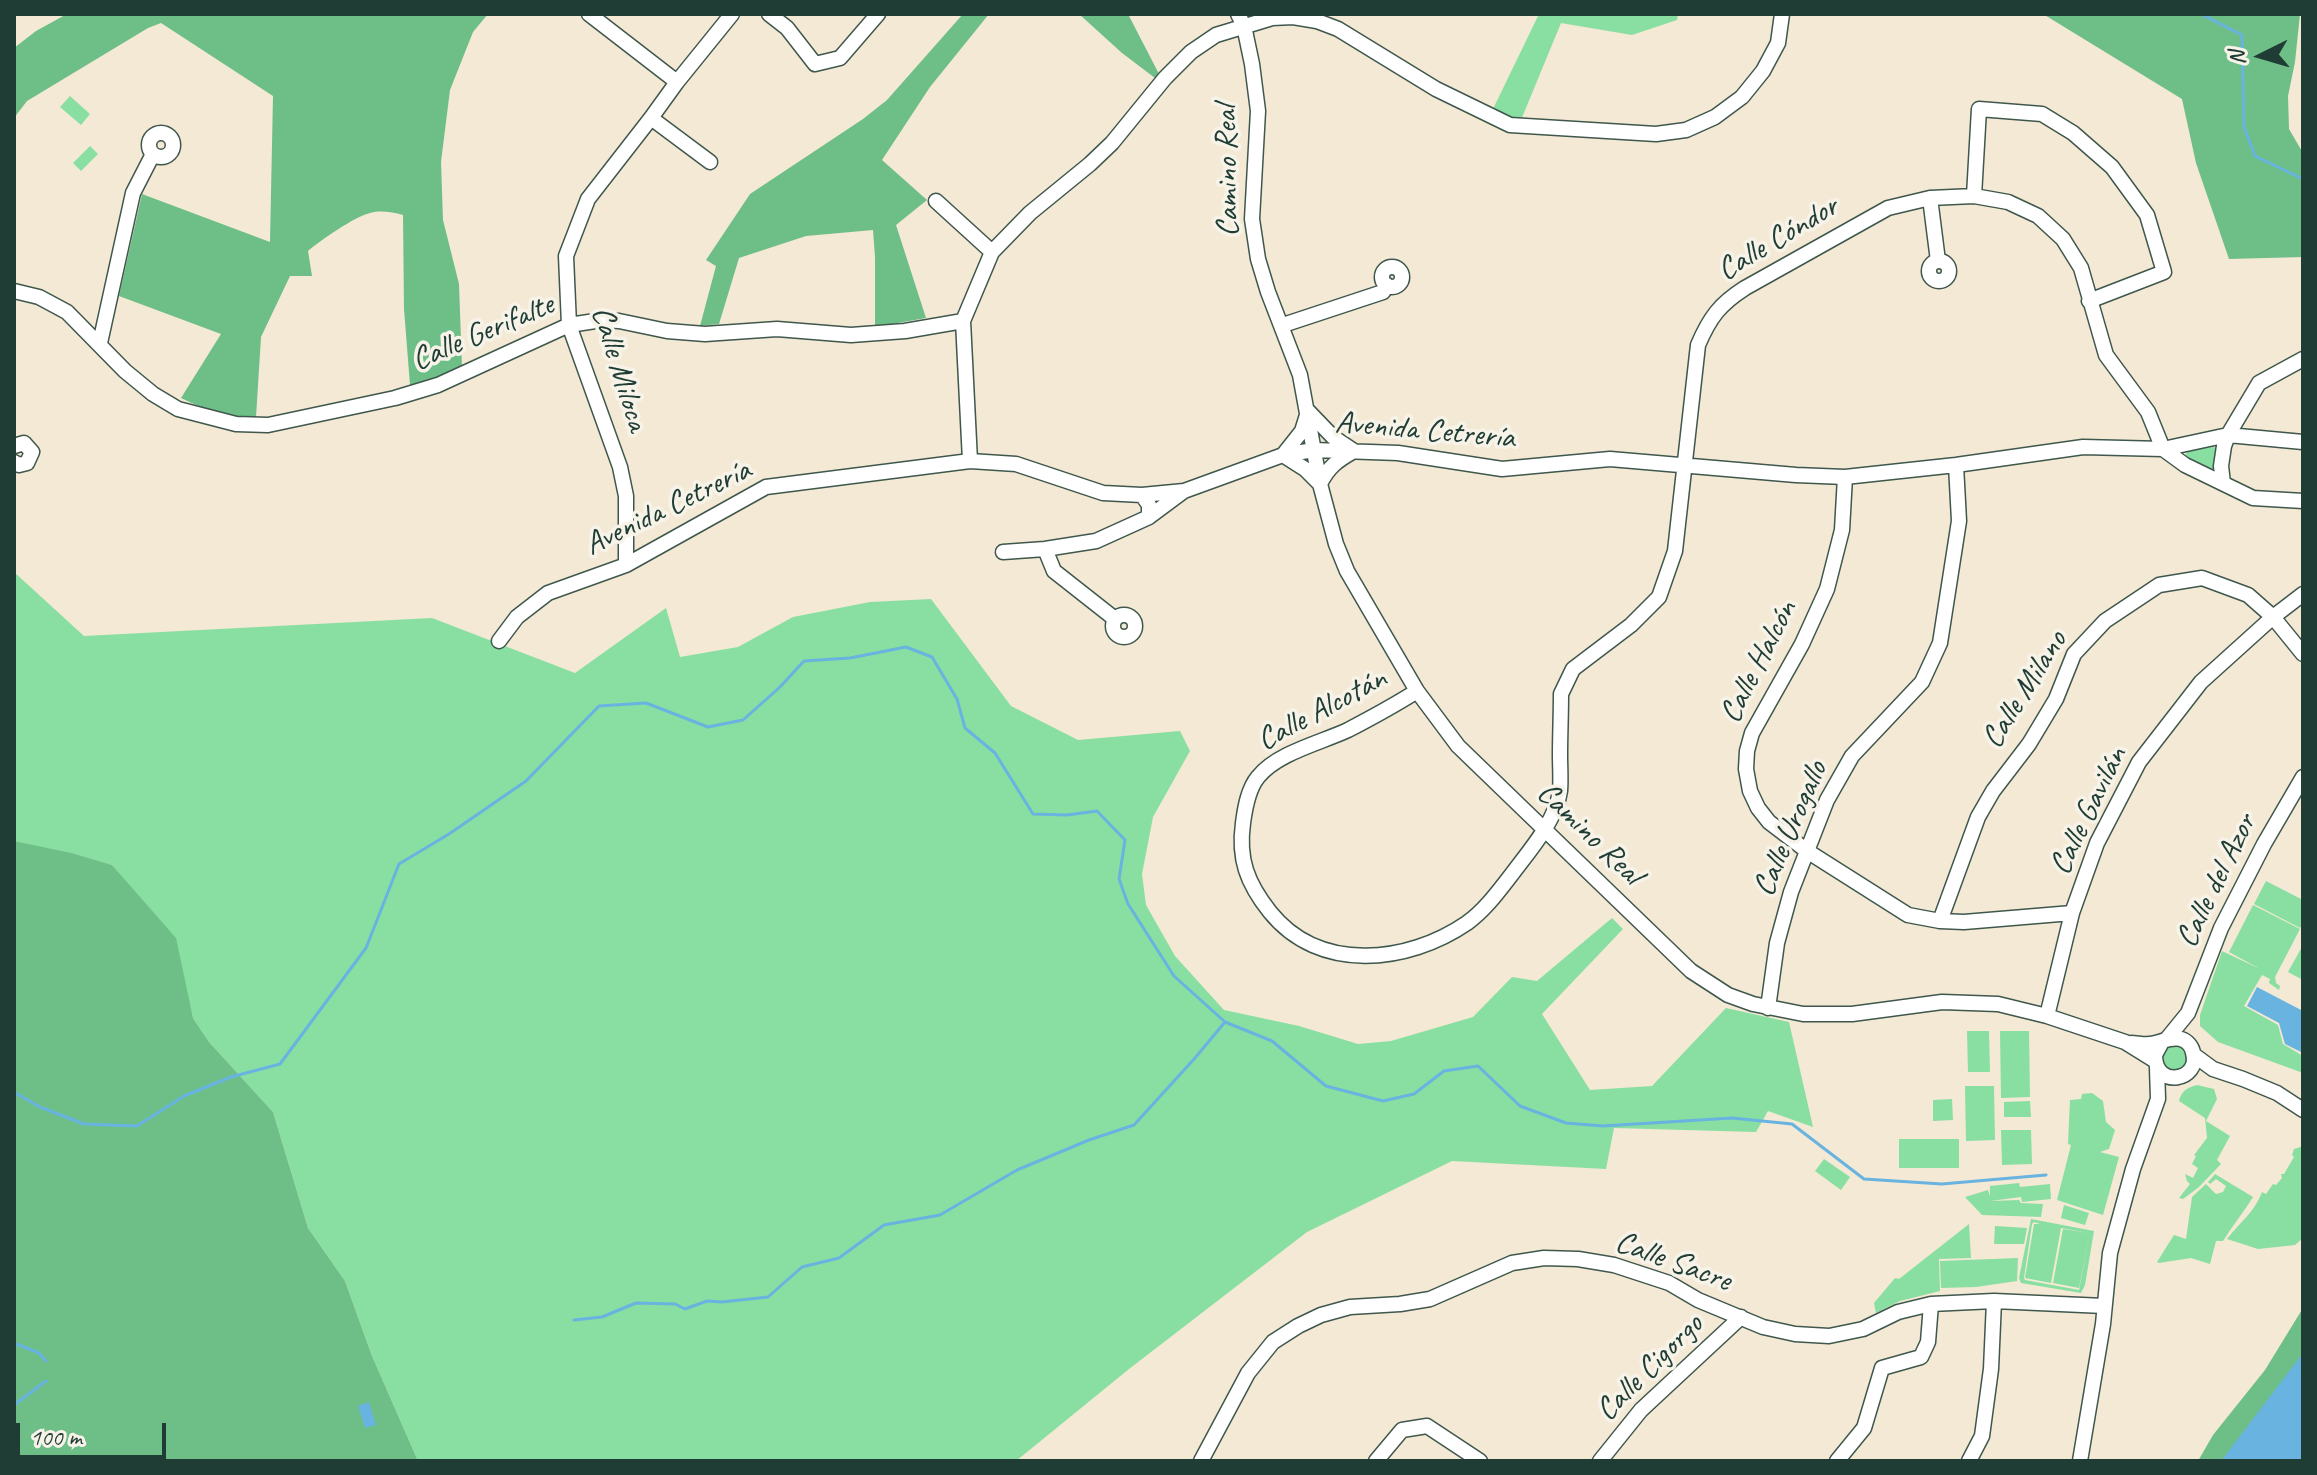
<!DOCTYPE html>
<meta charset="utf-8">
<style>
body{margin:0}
#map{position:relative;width:2317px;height:1475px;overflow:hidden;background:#f3e9d4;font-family:Caveat,sans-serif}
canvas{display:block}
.frame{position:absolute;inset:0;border:16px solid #1f3d34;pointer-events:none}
.north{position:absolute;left:2221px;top:16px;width:80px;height:80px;-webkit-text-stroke:6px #f7f3e8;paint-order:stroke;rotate:265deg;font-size:22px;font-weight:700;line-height:32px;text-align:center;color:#1f3d34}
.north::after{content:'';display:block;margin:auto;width:28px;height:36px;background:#1f3d34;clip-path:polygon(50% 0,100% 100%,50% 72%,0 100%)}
.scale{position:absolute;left:16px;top:1423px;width:150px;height:36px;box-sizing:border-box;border:4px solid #1f3d34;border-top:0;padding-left:10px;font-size:24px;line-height:28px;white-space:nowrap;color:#1f3d34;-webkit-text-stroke:6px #f7f3e8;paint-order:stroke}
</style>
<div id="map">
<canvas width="2317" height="1475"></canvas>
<div class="frame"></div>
<div class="north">N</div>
<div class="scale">100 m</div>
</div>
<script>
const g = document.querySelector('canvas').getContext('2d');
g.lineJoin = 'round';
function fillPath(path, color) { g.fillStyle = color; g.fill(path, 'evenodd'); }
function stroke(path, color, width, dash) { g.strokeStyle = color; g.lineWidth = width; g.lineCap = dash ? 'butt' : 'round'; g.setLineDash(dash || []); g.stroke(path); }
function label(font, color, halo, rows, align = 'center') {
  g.font = font + ' Caveat,sans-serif'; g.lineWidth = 7; g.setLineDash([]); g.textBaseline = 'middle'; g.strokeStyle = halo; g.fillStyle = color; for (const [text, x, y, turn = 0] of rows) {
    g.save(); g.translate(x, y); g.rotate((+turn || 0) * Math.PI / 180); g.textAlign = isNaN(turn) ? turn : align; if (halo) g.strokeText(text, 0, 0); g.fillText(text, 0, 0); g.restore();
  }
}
fillPath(new Path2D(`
 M 1539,14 L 1678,14 L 1677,20 L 1632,35 L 1561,23 L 1521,120 L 1492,111 Z
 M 70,96 L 90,114 L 81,125 L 60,107 Z
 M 90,146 L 98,154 L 81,171 L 73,163 Z
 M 2214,447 L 2216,449 L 2214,469 L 2211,470 L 2186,457 L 2186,453 L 2190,450 Z
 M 14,572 L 84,636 L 432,618 L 575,673 L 666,608 L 680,657 L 738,647 L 793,617 L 870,602 L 931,599 L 1011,706 L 1078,740 L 1180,731 L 1190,751 L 1153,817 L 1142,874 L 1146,905 L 1175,956 L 1224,1010 L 1299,1026 L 1358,1044 L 1391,1041 L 1473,1017 L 1512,977 L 1537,981 L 1612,918 L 1623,929 L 1542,1014 L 1590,1090 L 1652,1086 L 1726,1008 L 1789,1022 L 1813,1127 L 1768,1111 L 1756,1132 L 1614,1128 L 1606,1169 L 1452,1161 L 1307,1232 L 1129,1369 L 1016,1461 L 418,1461 L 372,1356 L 345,1281 L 308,1228 L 273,1112 L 209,1042 L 193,1018 L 185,988 L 134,892 L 112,865 L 14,841 Z
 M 2266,881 L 2303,900 L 2303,922 L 2300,928 L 2254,904 Z
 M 2253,905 L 2300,929 L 2275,977 L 2276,983 L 2280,986 L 2279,990 L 2269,983 L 2270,979 L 2262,975 L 2244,1006 L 2278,1025 L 2283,1044 L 2303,1056 L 2303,1073 L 2218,1042 L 2200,1026 L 2200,1015 L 2222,951 L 2260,969 L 2229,952 Z
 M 2303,945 L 2303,980 L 2288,972 Z
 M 1967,1031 L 1989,1031 L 1990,1072 L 1968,1072 Z
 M 2000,1031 L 2029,1031 L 2030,1097 L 2001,1098 Z
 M2160 1058a14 14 0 1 1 28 0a14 14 0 1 1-28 0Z
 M 2197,1085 L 2214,1089 L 2217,1099 L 2206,1121 L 2230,1136 L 2217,1160 L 2221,1164 L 2199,1187 L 2183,1199 L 2179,1198 L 2190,1184 L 2187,1181 L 2185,1174 L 2193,1178 L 2198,1168 L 2192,1164 L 2196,1156 L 2194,1155 L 2207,1138 L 2205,1118 L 2179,1101 C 2182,1090 2187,1088 2197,1085 Z
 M 1965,1086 L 1994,1086 L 1995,1140 L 1966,1141 Z
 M 2092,1093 L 2103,1101 L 2106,1122 L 2115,1130 L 2109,1149 L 2100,1152 L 2119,1157 L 2103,1215 L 2057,1200 L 2071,1145 L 2068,1144 L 2070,1100 L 2081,1099 L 2082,1094 Z
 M 1952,1099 L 1953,1120 L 1933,1121 L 1933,1100 Z
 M 2030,1101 L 2031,1117 L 2004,1117 L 2004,1102 Z
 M 2001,1130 L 2031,1130 L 2032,1164 L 2002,1165 Z
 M 1899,1139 L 1959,1139 L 1959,1168 L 1899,1168 Z
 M 2303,1146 L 2303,1238 L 2295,1245 L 2258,1249 L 2227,1239 C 2239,1223 2255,1212 2262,1192 L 2266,1194 L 2273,1184 L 2276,1185 L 2282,1178 L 2281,1174 L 2284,1174 L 2294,1157 L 2292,1155 L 2294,1149 Z
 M 1824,1159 L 1850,1177 L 1841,1190 L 1815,1171 Z
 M 2215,1174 L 2253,1197 C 2244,1212 2232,1226 2223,1241 L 2216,1241 L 2210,1264 L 2191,1258 L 2159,1263 L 2157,1262 L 2174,1235 L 2186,1239 L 2192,1197 L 2206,1184 L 2216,1194 L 2223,1192 L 2226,1186 L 2216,1179 L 2210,1184 L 2208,1182 Z
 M 2019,1183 L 2020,1187 L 2050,1184 L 2051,1199 L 2022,1202 L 2021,1197 L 1990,1201 L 2019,1200 L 2021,1203 L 2043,1204 L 2041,1217 L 1982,1215 L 1965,1197 L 1988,1190 L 1990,1196 L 1990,1186 Z
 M 2064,1205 L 2089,1213 L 2085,1225 L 2061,1218 Z
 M 2031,1219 L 2094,1231 L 2085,1285 L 2081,1293 L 2021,1283 L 2019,1278 ZM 2034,1222 L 2040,1224 L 2034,1224 L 2025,1278 L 2051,1283 L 2061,1228 L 2089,1233 L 2063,1229 L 2053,1283 L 2079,1288 L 2089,1236 L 2079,1290 L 2025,1280 L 2024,1278 L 2032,1224 Z
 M 1969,1224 L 1971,1258 L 1939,1259 L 1940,1291 L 1900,1301 L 1876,1313 L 1874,1303 L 1895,1278 L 1899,1279 Z
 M 1995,1226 L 2027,1228 L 2024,1244 L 1994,1244 Z
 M 2018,1258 L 2017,1281 L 1976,1287 L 1941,1288 L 1940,1261 Z`), '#89dfa2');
fillPath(new Path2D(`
 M 67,14 L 488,14 L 473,32 L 450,90 L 441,162 L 443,220 L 459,284 L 462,368 L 439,379 L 410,385 L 404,309 L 403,215 C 392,212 381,210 370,213 C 354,217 321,240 308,251 L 312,276 L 290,276 L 261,337 L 256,417 C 228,418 205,410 181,398 L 221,334 L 119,296 L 142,194 L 270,242 L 273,96 L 161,23 L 148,28 L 27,101 L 14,118 L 14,48 L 36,31 Z
 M 963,14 L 989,14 L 930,87 L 882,160 L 927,200 L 896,225 L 926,318 L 875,327 L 875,257 L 873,230 L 806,236 L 739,258 L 719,324 L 700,326 L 716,266 L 706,260 L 750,194 L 863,119 L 887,100 Z
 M 1079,14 L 1128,14 L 1159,74 L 1155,78 L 1122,53 Z
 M 2043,14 L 2300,14 L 2295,62 L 2288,96 L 2289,129 L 2303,153 L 2303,257 L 2229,259 L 2196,163 L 2182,99 Z
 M 14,841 L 71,853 L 112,865 L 176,938 L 193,1018 L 209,1042 L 273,1112 L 308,1228 L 345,1281 L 372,1356 L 418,1461 L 14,1461 Z
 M 2303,1308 L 2303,1461 L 2198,1461 L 2213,1435 L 2265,1370 Z`), '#6ebe88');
fillPath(new Path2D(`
 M 2257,987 L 2303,1011 L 2303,1053 L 2285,1044 L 2279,1023 L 2247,1006 Z
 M 2303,1353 L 2303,1457 L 2299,1461 L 2221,1461 Z
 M 369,1402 L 376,1425 L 365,1428 L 358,1406 Z`), '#69b3e1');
stroke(new Path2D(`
 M 2201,14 L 2242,35 L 2244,127 L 2255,156 L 2303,179
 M 14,1092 L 40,1107 L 84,1124 L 137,1126 L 184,1096 L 231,1077 L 280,1064 L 366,948 L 399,864 L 449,834 L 526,781 L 599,706 L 646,703 L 708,727 L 743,720 L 780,687 L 804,661 L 850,658 L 906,647 L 932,657 L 957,699 L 965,728 L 995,753 L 1033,814 L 1067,815 L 1097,811 L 1125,840 L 1119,879 L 1128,904 L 1174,976 L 1225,1022 L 1272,1041 L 1326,1086 L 1383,1101 L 1414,1094 L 1444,1071 L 1478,1066 L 1520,1106 L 1566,1123 L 1603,1126 L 1732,1118 L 1792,1124 L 1864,1179 L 1942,1184 L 2046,1175
 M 574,1320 L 602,1317 L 636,1303 L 675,1304 L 685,1309 L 707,1301 L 722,1302 L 768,1297 L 802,1267 L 839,1258 L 884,1225 L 940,1215 L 1017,1170 L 1089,1140 L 1134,1125 L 1195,1058 L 1225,1022
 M 14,1343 L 39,1353 L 46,1361
 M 14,1405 L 46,1381`), '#69b3e1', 3);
const minor = new Path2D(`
 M 589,14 L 677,82
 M 769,14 L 787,28 L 815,64 L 840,58 L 878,14
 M 1238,14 L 1244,26 L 1252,64 L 1258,111 L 1252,219 L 1258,259 L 1268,292 L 1300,375 L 1320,484 L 1336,544 L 1347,571 L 1417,691 L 1458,746 L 1691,971 L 1728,995 L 1753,1004 L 1803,1014 L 1852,1014 L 1942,1002 L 1998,1004 L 2047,1016 L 2125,1042 L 2154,1060
 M 651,118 L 710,162
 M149 145a12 12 0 1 1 24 0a12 12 0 1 1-24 0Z
 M 1974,196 L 1979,109 L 2042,114 L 2073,133 L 2112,167 L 2147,215 L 2164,272 L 2089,301
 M 1930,198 L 1938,261
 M 936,201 L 992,252
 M1929 271a10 10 0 1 1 20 0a10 10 0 1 1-20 0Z
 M1382 277a10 10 0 1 1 20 0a10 10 0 1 1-20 0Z
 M 14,291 L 39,297 L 67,312 L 125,371 L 153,394 L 178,409 L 236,424 L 268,425 L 395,398 L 438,385 L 569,325 L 602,320 L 619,321 L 667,331 L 705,334 L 777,329 L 851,335 L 905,331 L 963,321
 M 1283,325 L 1383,292 L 1387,285
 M 100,343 L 133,193 L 153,154
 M 1308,411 L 1333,437 L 1354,451 C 1338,460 1328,467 1320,484
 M 14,446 L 24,443 L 32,452 L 27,463 L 19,465 L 14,462
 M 2163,449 L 2185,465 L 2253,498 L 2303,501
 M 1283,455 L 1302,431 L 1307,415
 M 1283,455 L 1305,469 L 1320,484
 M 970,461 L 963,321 L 992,252 L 1030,213 L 1090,164 L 1112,143 L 1165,78 L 1191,52 L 1216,35 L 1272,18 L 1293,17 L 1317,21 L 1338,29 L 1436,89 L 1510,125 L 1656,134 L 1686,130 L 1715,117 L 1742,97 L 1763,71 L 1778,43 L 1782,14
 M 1845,477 L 1842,530 L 1827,589 L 1802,644 L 1752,733 L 1747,751 L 1746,769 L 1750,791 L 1758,808 L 1769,822 L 1807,851 L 1908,915 L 1940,921 L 1964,922 L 2072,913
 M 2223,483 L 2221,466 L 2224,446 L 2228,435 L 2259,383 L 2303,359
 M 1142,495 L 1149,505 L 1149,517 L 1184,491
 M 1045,549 L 1054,571 L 1115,619
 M 1003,552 L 1045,549 L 1096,541 L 1149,517
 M 626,565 L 626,496 L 620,467 L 569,325 L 566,256 L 588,199 L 651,118 L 677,82 L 732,14
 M1113 626a11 11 0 1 1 22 0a11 11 0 1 1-22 0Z
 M 499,641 L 517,617 L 548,593 L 626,565 L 766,487 L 970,461 L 1016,464 L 1103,493 L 1142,495 L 1184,491 L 1283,455 L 1314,450 L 1398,453 L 1502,469 L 1610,459 L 1796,475 L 1845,477 L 1956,465 L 2083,447 L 2163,449 L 2228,435 L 2303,442
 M 1417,691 C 1395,705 1371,718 1348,730 C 1320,743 1277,753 1258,777 C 1248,789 1245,808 1243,823 C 1238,859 1247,883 1270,912 C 1319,973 1407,964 1467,923 C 1485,910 1498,892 1512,874 C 1529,851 1556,821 1560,791 C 1561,780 1560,767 1560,755 C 1560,735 1561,715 1561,694 L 1573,669 L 1631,625 L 1659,597 L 1675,551 L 1698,345 C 1710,317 1720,304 1745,288 L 1888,208 L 1930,198 L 1974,196 L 2008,202 L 2038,216 L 2063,239 L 2081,268 L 2106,355 L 2148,412 L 2163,449
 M 1940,921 L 1978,817 L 1993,791 L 2029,744 L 2056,699 L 2074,654 L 2105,621 L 2159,585 L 2202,578 L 2248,595 L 2273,617 L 2303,654
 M 1768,1008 L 1777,943 L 1791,892 L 1827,800 L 1852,756 L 1922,682 L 1940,643 L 1959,521 L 1956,465
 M 2047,1016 L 2072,913 L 2097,843 L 2139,762 L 2201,682 L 2273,617 L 2303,594
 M 2166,1040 L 2188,1013 L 2221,928 L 2264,844 L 2303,777
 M 2131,1043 C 2137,1043 2144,1045 2150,1044 C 2161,1043 2170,1036 2181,1039 C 2187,1041 2192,1046 2193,1053 C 2201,1080 2155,1090 2155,1055 L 2162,1042
 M 2194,1055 L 2213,1069 L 2243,1079 L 2277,1093 L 2303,1110
 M 1201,1461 L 1248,1373 L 1273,1342 L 1298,1326 L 1321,1315 L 1350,1307 L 1400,1304 L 1430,1299 L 1512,1263 L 1544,1258 L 1578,1259 L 1614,1265 L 1669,1283 L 1698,1300 L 1763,1327 L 1795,1334 L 1829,1336 L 1863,1329 L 1898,1312 L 1931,1304 L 1994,1301 L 2104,1306
 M 1376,1461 L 1402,1430 L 1427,1426 L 1480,1461
 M 1600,1461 L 1641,1410 L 1741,1317
 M 1837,1461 L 1864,1428 L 1882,1368 L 1921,1357 L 1928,1342 L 1931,1304
 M 1969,1461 L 1982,1436 L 1991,1369 L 1994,1301
 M 2080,1461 L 2103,1324 L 2110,1253 L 2133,1169 L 2158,1099 L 2157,1068`);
stroke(minor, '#3f574c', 17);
stroke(minor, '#fff', 14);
label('32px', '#1f3d34', '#f7f3e8', [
 ["Camino Real",1228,171,-91],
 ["Calle Cóndor",1778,239,-31],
 ["Calle Gerifalte",483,333,-23],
 ["Calle Miloca",619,369,73],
 ["Avenida Cetrería",1425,431,5],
 ["Avenida Cetrería",668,508,-26],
 ["Calle Halcón",1759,662,-63],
 ["Calle Milano",2025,690,-58],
 ["Calle Alcotán",1322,710,-28],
 ["Calle Gavilán",2089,811,-64],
 ["Calle Urogallo",1791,829,-67],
 ["Camino Real",1589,834,44],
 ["Calle del Azor",2217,881,-64],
 ["Calle Sacre",1673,1262,20],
 ["Calle Cigorgo",1650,1368,-45]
]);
</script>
